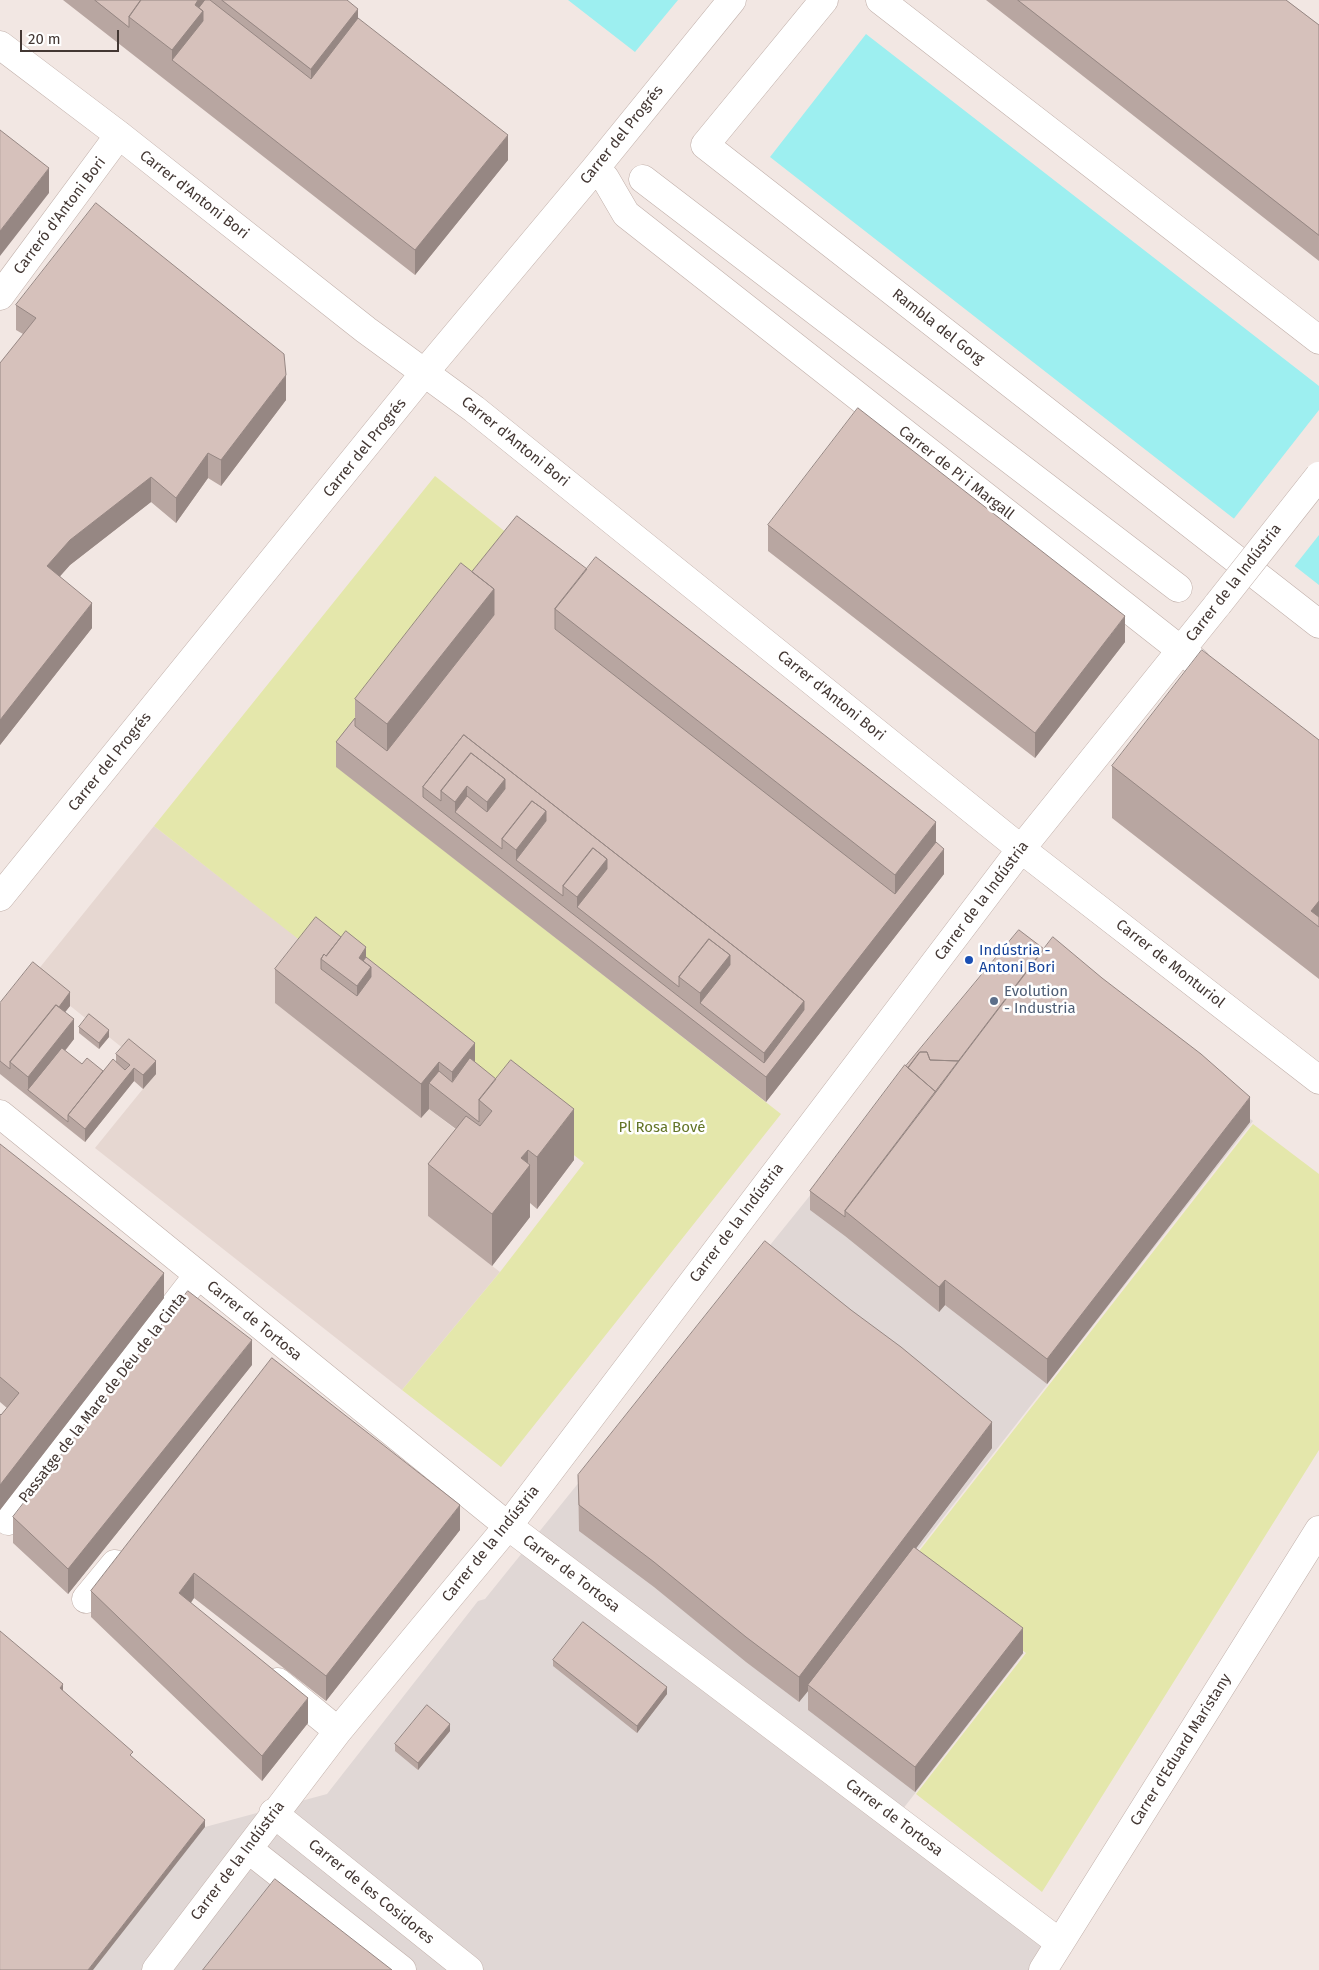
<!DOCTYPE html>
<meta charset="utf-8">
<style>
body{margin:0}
#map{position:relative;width:1319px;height:1970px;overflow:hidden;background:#f2e7e3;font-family:"Fira Sans",sans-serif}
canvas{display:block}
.scale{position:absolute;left:20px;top:30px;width:99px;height:22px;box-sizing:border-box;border:2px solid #433733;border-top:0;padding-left:6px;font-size:15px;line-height:18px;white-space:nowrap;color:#433733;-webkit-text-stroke:4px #fff;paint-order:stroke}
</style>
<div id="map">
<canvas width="1319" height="1970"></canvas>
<div class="scale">20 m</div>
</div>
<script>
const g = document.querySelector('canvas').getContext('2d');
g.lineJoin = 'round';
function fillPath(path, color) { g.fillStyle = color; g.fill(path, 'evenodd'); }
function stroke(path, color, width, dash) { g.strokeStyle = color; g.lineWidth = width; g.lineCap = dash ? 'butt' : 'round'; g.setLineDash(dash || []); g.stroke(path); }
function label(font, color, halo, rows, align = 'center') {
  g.font = font + ' "Fira Sans",sans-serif'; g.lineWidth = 5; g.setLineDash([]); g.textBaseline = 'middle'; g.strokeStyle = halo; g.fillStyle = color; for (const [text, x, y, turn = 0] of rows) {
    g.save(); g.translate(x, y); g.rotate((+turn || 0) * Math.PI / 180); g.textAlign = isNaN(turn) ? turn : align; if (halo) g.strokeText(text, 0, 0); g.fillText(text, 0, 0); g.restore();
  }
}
fillPath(new Path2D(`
 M 154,826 L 316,952 L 421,1118 L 429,1109 L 481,1149 L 428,1216 L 500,1272 L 402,1390 L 95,1148 L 155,1074 L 33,976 Z`), '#e6d7d1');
fillPath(new Path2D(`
 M 1019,936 L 1253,1121 L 907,1564 L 1024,1653 L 892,1823 L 1053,1945 L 1035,1970 L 0,1970 L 0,1632 L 205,1827 L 327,1794 L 478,1601 L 485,1599 Z`), '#e0d7d5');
fillPath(new Path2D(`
 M 435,476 L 517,541 L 337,767 L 781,1114 L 501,1467 L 402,1390 L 500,1272 L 584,1163 L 154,826 Z
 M 1253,1124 L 1319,1174 L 1319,1450 L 1042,1892 L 916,1794 L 1026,1653 L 909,1564 Z`), '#e4e7ab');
fillPath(new Path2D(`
 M 568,0 L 678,0 L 635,52 Z
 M 866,34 L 1319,386 L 1319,585 L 770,157 Z`), '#9deff0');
fillPath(new Path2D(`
 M 1319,410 L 1319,535 L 1293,568 L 1232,521 Z`), '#f2e7e3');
const street = new Path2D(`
 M 824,0 L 705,145 L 1319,624
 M 880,0 L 1319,340
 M 0,45 L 119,135 L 366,330 L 474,409 L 1021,849 L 1319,1080
 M 605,178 L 626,214 L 1196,662
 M 643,179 L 1178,588
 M 0,296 L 119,135
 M 0,897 L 425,372 L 594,170 L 732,0
 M 0,1114 L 508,1526 L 1060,1943
 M 8,1521 L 198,1275
 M 86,1599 L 115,1564
 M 278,1682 L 338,1731
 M 273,1813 L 469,1970
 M 248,1849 L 402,1970
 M 156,1970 L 338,1731 L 508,1526 L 1021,849 L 1218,604
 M 1043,1970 L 1319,1530`);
stroke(street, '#c0afa9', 29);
stroke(street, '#fff', 28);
const streetBridge = new Path2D(`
 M 1218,604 L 1319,476`);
stroke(streetBridge, '#c0afa9', 29, []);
stroke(streetBridge, '#fff', 28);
fillPath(new Path2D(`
 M 63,0 L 347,0 L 358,18 L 508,160 L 415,275 Z
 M 986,0 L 1286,0 L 1319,25 L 1319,261 Z
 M 16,305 L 286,400 L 221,486 L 208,478 L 176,523 L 151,502 L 70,565 L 60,576 L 92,628 L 0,745 L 23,334 L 16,330 Z
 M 517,516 L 936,842 L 944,874 L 766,1102 L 336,767 L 336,742 L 355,718 L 355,699 L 472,572 Z
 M 768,525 L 1125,642 L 1035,758 L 768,551 Z
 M 1319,740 L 1319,979 L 1112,818 L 1112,766 Z
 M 341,937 L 366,957 L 475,1062 L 574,1160 L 537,1209 L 530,1203 L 530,1217 L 492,1266 L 428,1216 L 428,1164 L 456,1129 L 429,1109 L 421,1118 L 275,1003 L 275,969 Z
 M 0,1003 L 70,1006 L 65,1012 L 74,1039 L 65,1051 L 82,1064 L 103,1071 L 116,1062 L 116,1054 L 156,1074 L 143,1089 L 134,1081 L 85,1142 L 0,1074 Z
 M 79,1027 L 109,1037 L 99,1049 L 79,1033 Z
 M 906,1066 L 1250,1122 L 1047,1384 L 945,1305 L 939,1312 L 845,1236 L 810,1210 L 810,1191 Z
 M 0,1144 L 164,1298 L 0,1510 L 0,1414 L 1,1415 L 7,1408 L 0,1402 Z
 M 272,1358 L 460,1530 L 326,1701 L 194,1598 L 191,1603 L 308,1723 L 262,1781 L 91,1617 L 91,1591 Z
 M 252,1365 L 68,1594 L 13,1543 L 13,1517 Z
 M 992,1448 L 916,1548 L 1023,1653 L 915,1792 L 808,1710 L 808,1691 L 799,1702 L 746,1662 L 654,1587 L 579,1531 L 578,1475 Z
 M 553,1660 L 667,1694 L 637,1733 L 553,1666 Z
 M 450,1731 L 418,1770 L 395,1751 L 395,1744 Z`), '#b8a6a1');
fillPath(new Path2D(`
 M 180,0 L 207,0 L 207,23 L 172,60 L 172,50 Z
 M 358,9 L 358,44 L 311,104 L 311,69 Z
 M 508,135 L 508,160 L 415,275 L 415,250 Z
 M 49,168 L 49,193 L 0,256 L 0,231 Z
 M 286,375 L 286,400 L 221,486 L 221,460 Z
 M 208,453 L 208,478 L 176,523 L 176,498 Z
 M 151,477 L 151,502 L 70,565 L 47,591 L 47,566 L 70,540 Z
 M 494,589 L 494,640 L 387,776 L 387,724 Z
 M 92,603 L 92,628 L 0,745 L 0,720 Z
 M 1125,616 L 1125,642 L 1035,758 L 1035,733 Z
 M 505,779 L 505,824 L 487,837 L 487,802 Z
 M 467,786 L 467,821 L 455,812 L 455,802 Z
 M 546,811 L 546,856 L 516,860 L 516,850 Z
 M 936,822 L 936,859 L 944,849 L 944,874 L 766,1102 L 766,1077 L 764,1075 L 764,1053 L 804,1001 L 895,912 L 895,875 Z
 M 607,859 L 607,904 L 577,907 L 577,897 Z
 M 1319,901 L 1319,927 L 1311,911 Z
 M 366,947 L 366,974 L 359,958 Z
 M 730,955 L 730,1000 L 700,1003 L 700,993 Z
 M 371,967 L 371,1012 L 357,1031 L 357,986 Z
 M 70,992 L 70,1006 L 19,1070 L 13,1065 Z
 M 74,1019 L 74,1039 L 31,1093 L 28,1090 L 28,1097 L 28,1077 Z
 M 109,1030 L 109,1037 L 99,1049 L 99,1043 Z
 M 475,1043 L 475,1078 L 452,1101 L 452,1072 Z
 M 156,1061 L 156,1074 L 143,1089 L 143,1075 Z
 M 439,1062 L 439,1091 L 429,1083 L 429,1109 L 421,1118 L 421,1084 Z
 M 134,1068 L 134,1081 L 85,1142 L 85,1129 Z
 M 1250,1097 L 1250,1122 L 1047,1384 L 1047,1359 Z
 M 574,1109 L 574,1160 L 537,1209 L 537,1157 Z
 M 528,1150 L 528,1167 L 530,1165 L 530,1217 L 492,1266 L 492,1214 L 521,1158 Z
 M 164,1273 L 164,1298 L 0,1510 L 0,1485 Z
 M 945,1280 L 945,1305 L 939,1312 L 939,1287 Z
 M 252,1340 L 252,1365 L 68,1594 L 68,1569 Z
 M 992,1422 L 992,1448 L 811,1687 L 808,1685 L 808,1691 L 799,1702 L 799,1677 Z
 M 460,1505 L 460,1530 L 326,1701 L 326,1676 Z
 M 194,1573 L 194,1598 L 179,1618 L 179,1593 Z
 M 1023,1628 L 1023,1653 L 915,1792 L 915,1767 Z
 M 63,1684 L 63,1691 L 60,1688 Z
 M 667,1687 L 667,1694 L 637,1733 L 637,1726 Z
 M 308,1698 L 308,1723 L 262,1781 L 262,1756 Z
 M 450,1724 L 450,1731 L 418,1770 L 418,1763 Z
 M 205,1820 L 205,1827 L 93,1970 L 88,1970 Z`), '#968783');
const building = new Path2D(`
 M 95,0 L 141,0 L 129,17 L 129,27 Z
 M 141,0 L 198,0 L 195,5 L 203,11 L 172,50 L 129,17 Z
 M 205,0 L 210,0 L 311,79 L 358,18 L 508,135 L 415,250 L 172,60 L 203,21 L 203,11 L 199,8 Z
 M 222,0 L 347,0 L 358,9 L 311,69 Z
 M 1018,0 L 1286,0 L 1319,25 L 1319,235 Z
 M 0,130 L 49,168 L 0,231 Z
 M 96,203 L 284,354 L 286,375 L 221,460 L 208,453 L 176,498 L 151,477 L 70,540 L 47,566 L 92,603 L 0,720 L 0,363 L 36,318 L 16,305 Z
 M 858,408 L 1125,616 L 1035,733 L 768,525 Z
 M 517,516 L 587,569 L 555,609 L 555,629 L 895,894 L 936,842 L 944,849 L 766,1077 L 336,742 L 355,718 L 355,726 L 387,751 L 494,615 L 494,589 L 472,572 ZM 464,735 L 804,1001 L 804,1010 L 764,1063 L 423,797 L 423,787 Z
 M 596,557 L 936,822 L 895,875 L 555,609 Z
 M 461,563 L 494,589 L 387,724 L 355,699 Z
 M 1202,650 L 1319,740 L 1319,901 L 1311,911 L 1319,917 L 1319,927 L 1112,766 Z
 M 464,735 L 804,1001 L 764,1053 L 700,1003 L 730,965 L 730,955 L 709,939 L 679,977 L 679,987 L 577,907 L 607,869 L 607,859 L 593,848 L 563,886 L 563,896 L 516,860 L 546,821 L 546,811 L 532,801 L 502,839 L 502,849 L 455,812 L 467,796 L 487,812 L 505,789 L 505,779 L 471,753 L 441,791 L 441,801 L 423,787 Z
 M 471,753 L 505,779 L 487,802 L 467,786 L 455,802 L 441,791 Z
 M 532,801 L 546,811 L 516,850 L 502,839 Z
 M 593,848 L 607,859 L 577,897 L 563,886 Z
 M 316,917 L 341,937 L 326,956 L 324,954 L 321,959 L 321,969 L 357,996 L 371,977 L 371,967 L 363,961 L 366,957 L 475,1043 L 452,1072 L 439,1062 L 421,1084 L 275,969 Z
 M 1019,930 L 1044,949 L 959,1061 L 930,1060 L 927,1052 L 920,1052 L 908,1068 L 906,1066 Z
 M 346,931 L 366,947 L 359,958 L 371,967 L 357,986 L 321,959 L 324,954 L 326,956 Z
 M 1053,937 L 1102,978 L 1201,1054 L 1250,1097 L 1047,1359 L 945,1280 L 939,1287 L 845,1211 Z
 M 709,939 L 730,955 L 700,993 L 679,977 Z
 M 33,962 L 70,992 L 59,1007 L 56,1005 L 10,1062 L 10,1069 L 0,1061 L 0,1003 Z
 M 56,1005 L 74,1019 L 28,1077 L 10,1062 Z
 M 89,1014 L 109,1030 L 99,1043 L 79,1027 Z
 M 129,1039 L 156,1061 L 143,1075 L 134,1068 L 85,1129 L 68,1115 L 113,1059 L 125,1070 L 130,1065 L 116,1054 Z
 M 62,1048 L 82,1064 L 87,1058 L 103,1071 L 68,1115 L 68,1122 L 28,1090 Z
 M 920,1052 L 927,1052 L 930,1060 L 959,1061 L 936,1092 L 908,1068 Z
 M 470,1058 L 496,1079 L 479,1100 L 479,1122 L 429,1083 L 439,1071 L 452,1082 Z
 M 511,1060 L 574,1109 L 537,1157 L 528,1150 L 521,1158 L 530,1165 L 492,1214 L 428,1164 L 466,1116 L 480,1126 L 492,1111 L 479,1100 Z
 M 905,1065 L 936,1092 L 845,1211 L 845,1217 L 810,1191 Z
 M 0,1144 L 164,1273 L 0,1485 L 0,1414 L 1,1415 L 19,1393 L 0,1377 Z
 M 765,1241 L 851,1310 L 901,1347 L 992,1422 L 799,1677 L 746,1637 L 654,1562 L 579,1505 L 578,1475 Z
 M 188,1291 L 252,1340 L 68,1569 L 13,1517 Z
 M 272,1358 L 460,1505 L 326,1676 L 194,1573 L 179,1593 L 308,1698 L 262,1756 L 91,1591 Z
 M 914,1547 L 1023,1628 L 915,1767 L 808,1685 Z
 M 583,1622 L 667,1687 L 637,1726 L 553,1660 Z
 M 0,1631 L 63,1684 L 60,1688 L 133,1752 L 130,1755 L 205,1820 L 88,1970 L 0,1970 Z
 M 427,1705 L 450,1724 L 418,1763 L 395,1744 Z
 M 275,1879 L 392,1970 L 203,1970 Z`);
fillPath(building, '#d6c1bb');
stroke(building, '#968783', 1);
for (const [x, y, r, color] of [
 [969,960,5,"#1a4fb4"],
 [994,1001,5,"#5c6f8a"]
]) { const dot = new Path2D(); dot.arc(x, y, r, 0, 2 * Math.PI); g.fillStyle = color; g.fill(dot); stroke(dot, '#fff', 2); }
label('15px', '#433733', '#fff', [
 ["Carrer del Progrés",622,135,-51],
 ["Carrer d'Antoni Bori",194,195,38],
 ["Carreró d'Antoni Bori",60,216,-53],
 ["Rambla del Gorg",938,327,38],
 ["Carrer d'Antoni Bori",515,442,39],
 ["Carrer del Progrés",365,448,-51],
 ["Carrer de Pi i Margall",956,473,38],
 ["Carrer de la Indústria",1234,583,-52],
 ["Carrer d'Antoni Bori",831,696,39],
 ["Carrer del Progrés",110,762,-51],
 ["Carrer de la Indústria",982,901,-53],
 ["Carrer de Monturiol",1170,964,38],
 ["Carrer de la Indústria",737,1223,-53],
 ["Carrer de Tortosa",254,1321,39],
 ["Passatge de la Mare de Déu de la Cinta",103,1398,-52],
 ["Carrer de la Indústria",491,1544,-51],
 ["Carrer de Tortosa",571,1574,37],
 ["Carrer d'Eduard Maristany",1181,1750,-58],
 ["Carrer de Tortosa",894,1818,37],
 ["Carrer de la Indústria",238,1861,-53],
 ["Carrer de les Cosidores",371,1892,39]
]);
label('15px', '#164399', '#fff', [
 ["Indústria -",979,951],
 ["Antoni Bori",979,968]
], 'left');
label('15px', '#4e5e75', '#fff', [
 ["Evolution",1004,992],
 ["- Industria",1004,1009]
], 'left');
label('15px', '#637527', '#fff', [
 ["Pl Rosa Bové",662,1128]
]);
</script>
